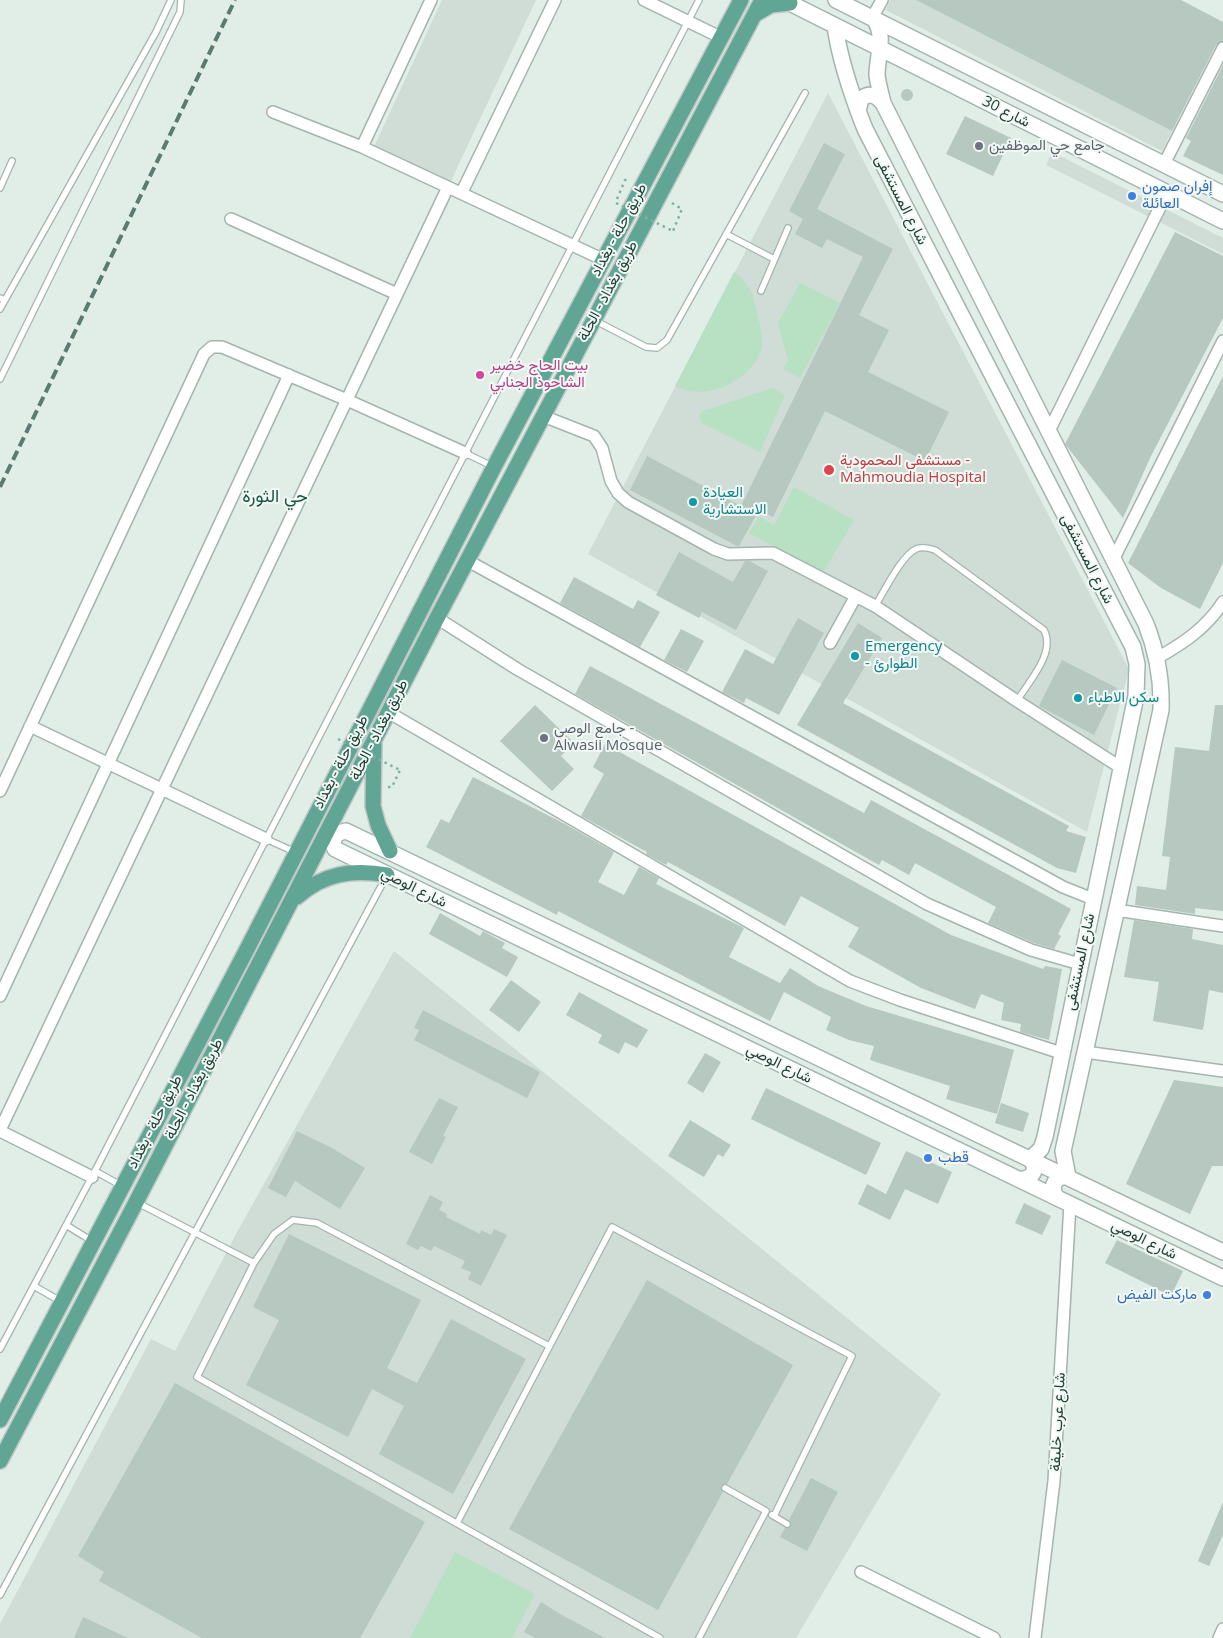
<!DOCTYPE html>
<meta charset="utf-8">
<style>
body{margin:0}
canvas{display:block;background:#e1ede7}
</style>
<canvas width="1223" height="1638"></canvas>
<script>
const g = document.querySelector('canvas').getContext('2d');
g.lineJoin = 'round';
function fillPath(path, color) { g.fillStyle = color; g.fill(path, 'evenodd'); }
function stroke(path, color, width, dash) { g.strokeStyle = color; g.lineWidth = width; g.lineCap = dash ? 'butt' : 'round'; g.setLineDash(dash || []); g.stroke(path); }
function label(font, color, halo, rows, align = 'center') {
  g.font = font + ' "Open Sans",Vazirmatn,sans-serif'; g.lineWidth = 4; g.setLineDash([]); g.textBaseline = 'middle'; g.strokeStyle = halo; g.fillStyle = color; for (const [text, x, y, turn = 0] of rows) {
    g.save(); g.translate(x, y); g.rotate((+turn || 0) * Math.PI / 180); g.textAlign = isNaN(turn) ? turn : align; if (halo) g.strokeText(text, 0, 0); g.fillText(text, 0, 0); g.restore();
  }
}
fillPath(new Path2D(`
 M 442,0 L 536,0 L 450,183 L 373,149 Z
 M 890,0 L 916,0 L 1172,131 L 1162,151 L 886,10 Z
 M 828,93 L 1129,669 L 1087,832 L 588,554 Z
 M 1052,152 L 1223,238 L 1223,254 L 1046,165 Z
 M 394,951 L 941,1394 L 796,1638 L 0,1638 L 0,1624 L 151,1339 L 175,1351 L 236,1234 Z`), '#cfddd6');
fillPath(new Path2D(`
 M 734,272 C 748,280 754,297 757,311 C 758,321 764,336 762,346 C 754,380 706,403 675,386 Z
 M 800,283 L 840,303 L 800,378 L 783,369 L 788,360 L 778,323 Z
 M 773,388 L 785,395 L 760,452 L 702,423 L 699,416 L 701,412 Z
 M 794,487 L 854,520 L 823,573 L 749,533 L 759,517 L 774,525 Z
 M 455,1552 L 535,1594 L 512,1638 L 410,1638 Z`), '#b8e0c3');
fillPath(new Path2D(`
 M 916,0 L 1181,0 L 1223,22 L 1223,41 L 1216,45 L 1172,131 Z
 M 1223,65 L 1223,175 L 1183,156 L 1191,141 L 1186,138 Z
 M901 95a6 6 0 1 1 12 0a6 6 0 1 1-12 0Z
 M 965,116 L 1011,138 L 993,176 L 946,154 Z
 M 824,143 L 845,154 L 817,209 L 893,249 L 859,315 L 889,330 L 868,372 L 949,412 L 925,461 L 825,411 L 773,517 L 759,510 L 739,546 L 737,546 L 630,490 L 647,456 L 741,506 L 863,257 L 827,239 L 822,248 L 795,234 L 803,219 L 789,211 Z
 M 1175,232 L 1223,256 L 1223,318 L 1151,456 L 1123,518 L 1065,444 Z
 M 1223,376 L 1223,563 L 1200,609 L 1161,588 L 1128,563 Z
 M 679,552 L 733,582 L 745,561 L 749,561 L 768,571 L 736,630 L 702,612 L 699,618 L 656,595 Z
 M 574,577 L 633,609 L 638,600 L 660,612 L 640,647 L 560,603 Z
 M 798,618 L 824,633 L 779,715 L 746,698 L 744,703 L 722,692 L 745,649 L 773,664 Z
 M 858,623 L 882,638 L 843,703 L 1069,826 L 1066,831 L 1086,837 L 1076,873 L 1057,868 L 797,725 Z
 M 681,629 L 704,641 L 687,672 L 664,660 Z
 M 1062,660 L 1117,688 L 1094,735 L 1039,706 Z
 M 590,666 L 864,813 L 871,800 L 1071,909 L 1058,934 L 1061,936 L 1054,949 L 1034,943 L 988,923 L 996,907 L 915,863 L 909,875 L 882,860 L 879,865 L 575,694 Z
 M 535,705 L 574,743 L 561,756 L 574,769 L 552,791 L 500,741 Z
 M 1215,705 L 1223,705 L 1223,911 L 1195,908 L 1195,914 L 1135,905 L 1137,886 L 1166,890 L 1170,857 L 1162,856 L 1175,747 L 1209,751 Z
 M 605,744 L 951,935 L 1043,969 L 1045,966 L 1062,969 L 1049,1040 L 1020,1032 L 1021,1024 L 1001,1020 L 1004,1003 L 981,994 L 975,1009 L 921,988 L 848,947 L 859,928 L 801,896 L 785,926 L 668,862 L 666,865 L 646,854 L 647,852 L 581,816 L 604,774 L 593,767 Z
 M 473,777 L 565,824 L 614,852 L 598,882 L 624,895 L 639,867 L 659,878 L 656,884 L 744,928 L 729,957 L 780,983 L 790,968 L 818,986 L 866,1006 L 1014,1050 L 997,1114 L 946,1099 L 950,1086 L 870,1060 L 874,1046 L 849,1040 L 826,1030 L 831,1017 L 784,992 L 770,1021 L 558,911 L 557,915 L 426,847 L 441,819 L 449,823 Z
 M 440,913 L 480,936 L 483,931 L 505,943 L 502,948 L 518,957 L 507,977 L 429,934 Z
 M 1134,920 L 1193,929 L 1192,939 L 1223,945 L 1223,993 L 1209,990 L 1203,1030 L 1153,1021 L 1159,982 L 1124,977 Z
 M 511,980 L 541,1002 L 519,1032 L 489,1010 Z
 M 579,992 L 648,1030 L 637,1048 L 625,1042 L 619,1054 L 598,1043 L 602,1035 L 566,1015 Z
 M 423,1010 L 540,1072 L 527,1098 L 414,1040 L 419,1030 L 414,1028 Z
 M 705,1053 L 721,1062 L 703,1093 L 687,1083 Z
 M 1174,1080 L 1223,1087 L 1223,1166 L 1212,1166 L 1190,1214 L 1126,1184 Z
 M 766,1088 L 881,1143 L 866,1175 L 751,1119 Z
 M 439,1098 L 458,1107 L 443,1136 L 446,1137 L 432,1164 L 409,1152 Z
 M 1001,1103 L 1029,1113 L 1023,1132 L 995,1123 Z
 M 690,1120 L 731,1145 L 723,1157 L 718,1154 L 704,1177 L 668,1156 Z
 M 297,1131 L 332,1148 L 365,1168 L 340,1209 L 295,1181 L 286,1197 L 268,1188 Z
 M 906,1151 L 952,1172 L 938,1204 L 905,1189 L 890,1220 L 858,1204 L 867,1184 L 886,1194 Z
 M 430,1195 L 443,1202 L 439,1210 L 447,1214 L 446,1217 L 480,1234 L 481,1230 L 491,1235 L 494,1229 L 507,1235 L 481,1286 L 468,1279 L 471,1272 L 461,1268 L 465,1261 L 434,1246 L 431,1251 L 421,1246 L 418,1250 L 406,1244 Z
 M 1024,1203 L 1051,1216 L 1042,1235 L 1015,1223 Z
 M 289,1234 L 421,1300 L 387,1368 L 417,1383 L 451,1319 L 526,1359 L 453,1494 L 379,1454 L 404,1406 L 372,1389 L 348,1437 L 246,1385 L 279,1320 L 253,1307 Z
 M 1117,1240 L 1183,1271 L 1171,1296 L 1105,1263 Z
 M 647,1280 L 793,1365 L 727,1484 L 721,1486 L 723,1492 L 658,1610 L 509,1529 Z
 M 175,1383 L 425,1522 L 360,1638 L 202,1638 L 99,1581 L 104,1572 L 78,1556 Z
 M 811,1478 L 838,1492 L 807,1551 L 780,1537 L 785,1528 L 791,1526 L 789,1520 Z
 M 1223,1502 L 1223,1535 L 1209,1566 L 1198,1561 Z
 M 541,1602 L 560,1614 L 605,1638 L 535,1638 L 524,1632 Z
 M 83,1617 L 128,1638 L 74,1638 Z`), '#b6c8c0');
const service = new Path2D(`
 M 0,188 L 12,161
 M 726,234 L 774,259
 M 761,291 L 788,228
 M 0,298 L 5,300 L 156,32 L 171,0
 M 0,309 L 5,300
 M 594,320 L 646,347 L 657,348 L 667,340 L 805,93
 M 0,379 L 180,12 L 181,0
 M 465,453 L 492,466
 M 875,606 C 884,592 901,556 916,549 C 922,546 929,548 935,550 L 1044,630 C 1056,653 1029,681 1017,701
 M 266,839 L 295,852
 M 95,1171 L 122,1186
 M 136,1202 L 254,1263 L 197,1377 L 660,1638
 M 66,1225 L 92,1241
 M 254,1263 L 274,1234 L 293,1220 L 317,1223 L 549,1346
 M 34,1286 L 60,1301
 M 0,1349 L 95,1171 L 699,0
 M 772,1515 L 787,1524
 M 457,1523 L 612,1227 L 852,1356 L 774,1516
 M 0,1595 L 386,877
 M 699,1638 L 766,1511 L 725,1488`);
const minor = new Path2D(`
 M 644,0 L 720,37
 M 872,18 L 882,0
 M 273,112 L 362,147 L 604,260
 M 362,147 L 431,0
 M 1164,164 L 1223,48
 M 462,192 L 555,0
 M 231,219 L 397,294
 M 543,416 L 594,436 L 602,448 L 611,481 L 618,493 L 628,502 L 714,549 L 728,554 L 773,553 L 875,606 L 1017,701 L 1120,767
 M 1049,431 L 1167,193
 M 1113,560 L 1223,341
 M 468,561 L 1063,887 L 1093,899
 M 437,618 L 517,669 L 927,904 L 1031,950 L 1080,964
 M 830,643 L 856,596
 M 1157,658 C 1184,643 1206,628 1223,602
 M 388,712 L 850,981 L 900,1000 L 1061,1053
 M 30,726 L 266,839
 M 0,791 L 204,354 L 212,347 L 222,347 L 347,400 L 465,453
 M 1116,910 L 1223,926
 M 0,996 L 289,375
 M 1085,1052 L 1223,1071
 M 0,1130 L 448,187
 M 0,1131 L 92,1177
 M 861,1572 L 994,1638
 M 1035,1638 L 1054,1481 L 1070,1204
 M 1219,1638 L 1223,1629`);
const tertiary = new Path2D(`
 M 787,0 L 790,3 L 1223,221
 M 836,0 L 1223,194
 M 874,19 C 886,35 877,57 877,75 C 878,84 881,94 883,103 L 1146,624 C 1157,652 1162,679 1161,710 L 1063,1151 L 1068,1177 C 1058,1176 1053,1181 1053,1191 L 1057,1198
 M 835,26 C 840,62 852,96 865,129 L 1133,647 L 1137,664 L 1136,696 L 1045,1137 L 1041,1149 L 1030,1159 L 1035,1166 C 1034,1176 1028,1180 1018,1179
 M 858,111 L 861,99 C 870,92 876,95 883,103
 M 1223,1252 L 346,831 C 335,833 331,839 335,849 L 1223,1278`);
const primary = new Path2D(`
 M 754,15 L 771,5 L 790,3
 M 374,744 L 373,806 L 378,825 L 390,851
 M 297,897 C 324,873 353,869 387,875
 M 0,1420 L 244,955 L 494,467 L 741,0
 M 0,1461 L 133,1208 L 437,618 L 762,0`);
stroke(service, '#a3b5af', 8);
stroke(minor, '#a3b5af', 14);
stroke(tertiary, '#a3b5af', 18);
stroke(primary, '#c1c9c7', 18);
stroke(new Path2D(`
 M 617,199 L 625,180 L 628,180
 M 672,203 L 682,209 L 673,231
 M 388,787 L 392,787 L 400,770`), '#7eb3a3', 2.5, [2.5, 4]);
stroke(service, '#fff', 5.5);
stroke(minor, '#fff', 11);
stroke(tertiary, '#fff', 15);
stroke(primary, '#61a695', 15);
stroke(new Path2D(`
 M 0,487 L 235,0`), '#5a7b72', 4, [10, 5]);
stroke(new Path2D(`
 M 616,203 L 673,231
 M 338,739 L 400,770`), '#7eb3a3', 2.5, [2.5, 4]);
for (const [x, y, r, color] of [
 [979,146,5,"#6b7280"],
 [1132,196,5,"#3f7fe0"],
 [480,375,5,"#d1479c"],
 [829,470,6,"#e0444e"],
 [693,502,5,"#0f9aa8"],
 [855,656,5,"#0f9aa8"],
 [1078,698,5,"#0f9aa8"],
 [544,738,5,"#6b7280"],
 [928,1158,5,"#3f7fe0"],
 [1207,1295,5,"#3f7fe0"]
]) { const dot = new Path2D(); dot.arc(x, y, r, 0, 2 * Math.PI); g.fillStyle = color; g.fill(dot); stroke(dot, '#f2f9f5', 2); }
label('15px', '#203f37', '#f2f9f5', [
 ["شارع 30",1006,112,27],
 ["شارع المستشفى",901,200,63],
 ["طريق حلة - بغداد",619,230,-62],
 ["طريق بغداد - الحلة",608,291,-62],
 ["شارع المستشفى",1087,559,63],
 ["طريق بغداد - الحلة",379,730,-63],
 ["طريق حلة - بغداد",341,762,-63],
 ["شارع الوصي",414,888,26],
 ["شارع المستشفى",1080,962,-78],
 ["شارع الوصي",779,1064,26],
 ["طريق بغداد - الحلة",194,1089,-63],
 ["طريق حلة - بغداد",155,1122,-63],
 ["شارع الوصي",1144,1240,26],
 ["شارع عرب خليفة",1058,1422,-87]
]);
label('15px', '#5b616d', '#f2f9f5', [
 ["جامع حي الموظفين",989,146],
 ["جامع الوصي -",554,729],
 ["Alwasii Mosque",554,746]
], 'left');
label('15px', '#366cbe', '#f2f9f5', [
 ["إفران صمون",1142,187],
 ["العائلة",1142,204],
 ["قطب",938,1158],
 ["ماركت الفيض",1197,1295,"right"]
], 'left');
label('15px', '#b23c85', '#f2f9f5', [
 ["بيت الحاج خضير",490,366],
 ["الشاحوذ الجنابي",490,383]
], 'left');
label('15px', '#be3a42', '#f2f9f5', [
 ["مستشفى المحمودية -",840,461],
 ["Mahmoudia Hospital",840,478]
], 'left');
label('15px', '#0d838f', '#f2f9f5', [
 ["العيادة",703,493],
 ["الاستشارية",703,510],
 ["Emergency",865,647],
 ["- الطوارئ",865,664],
 ["سكن الاطباء",1088,698]
], 'left');
label('18px', '#1a5345', '#f2f9f5', [
 ["حي الثورة",275,497]
]);
</script>
